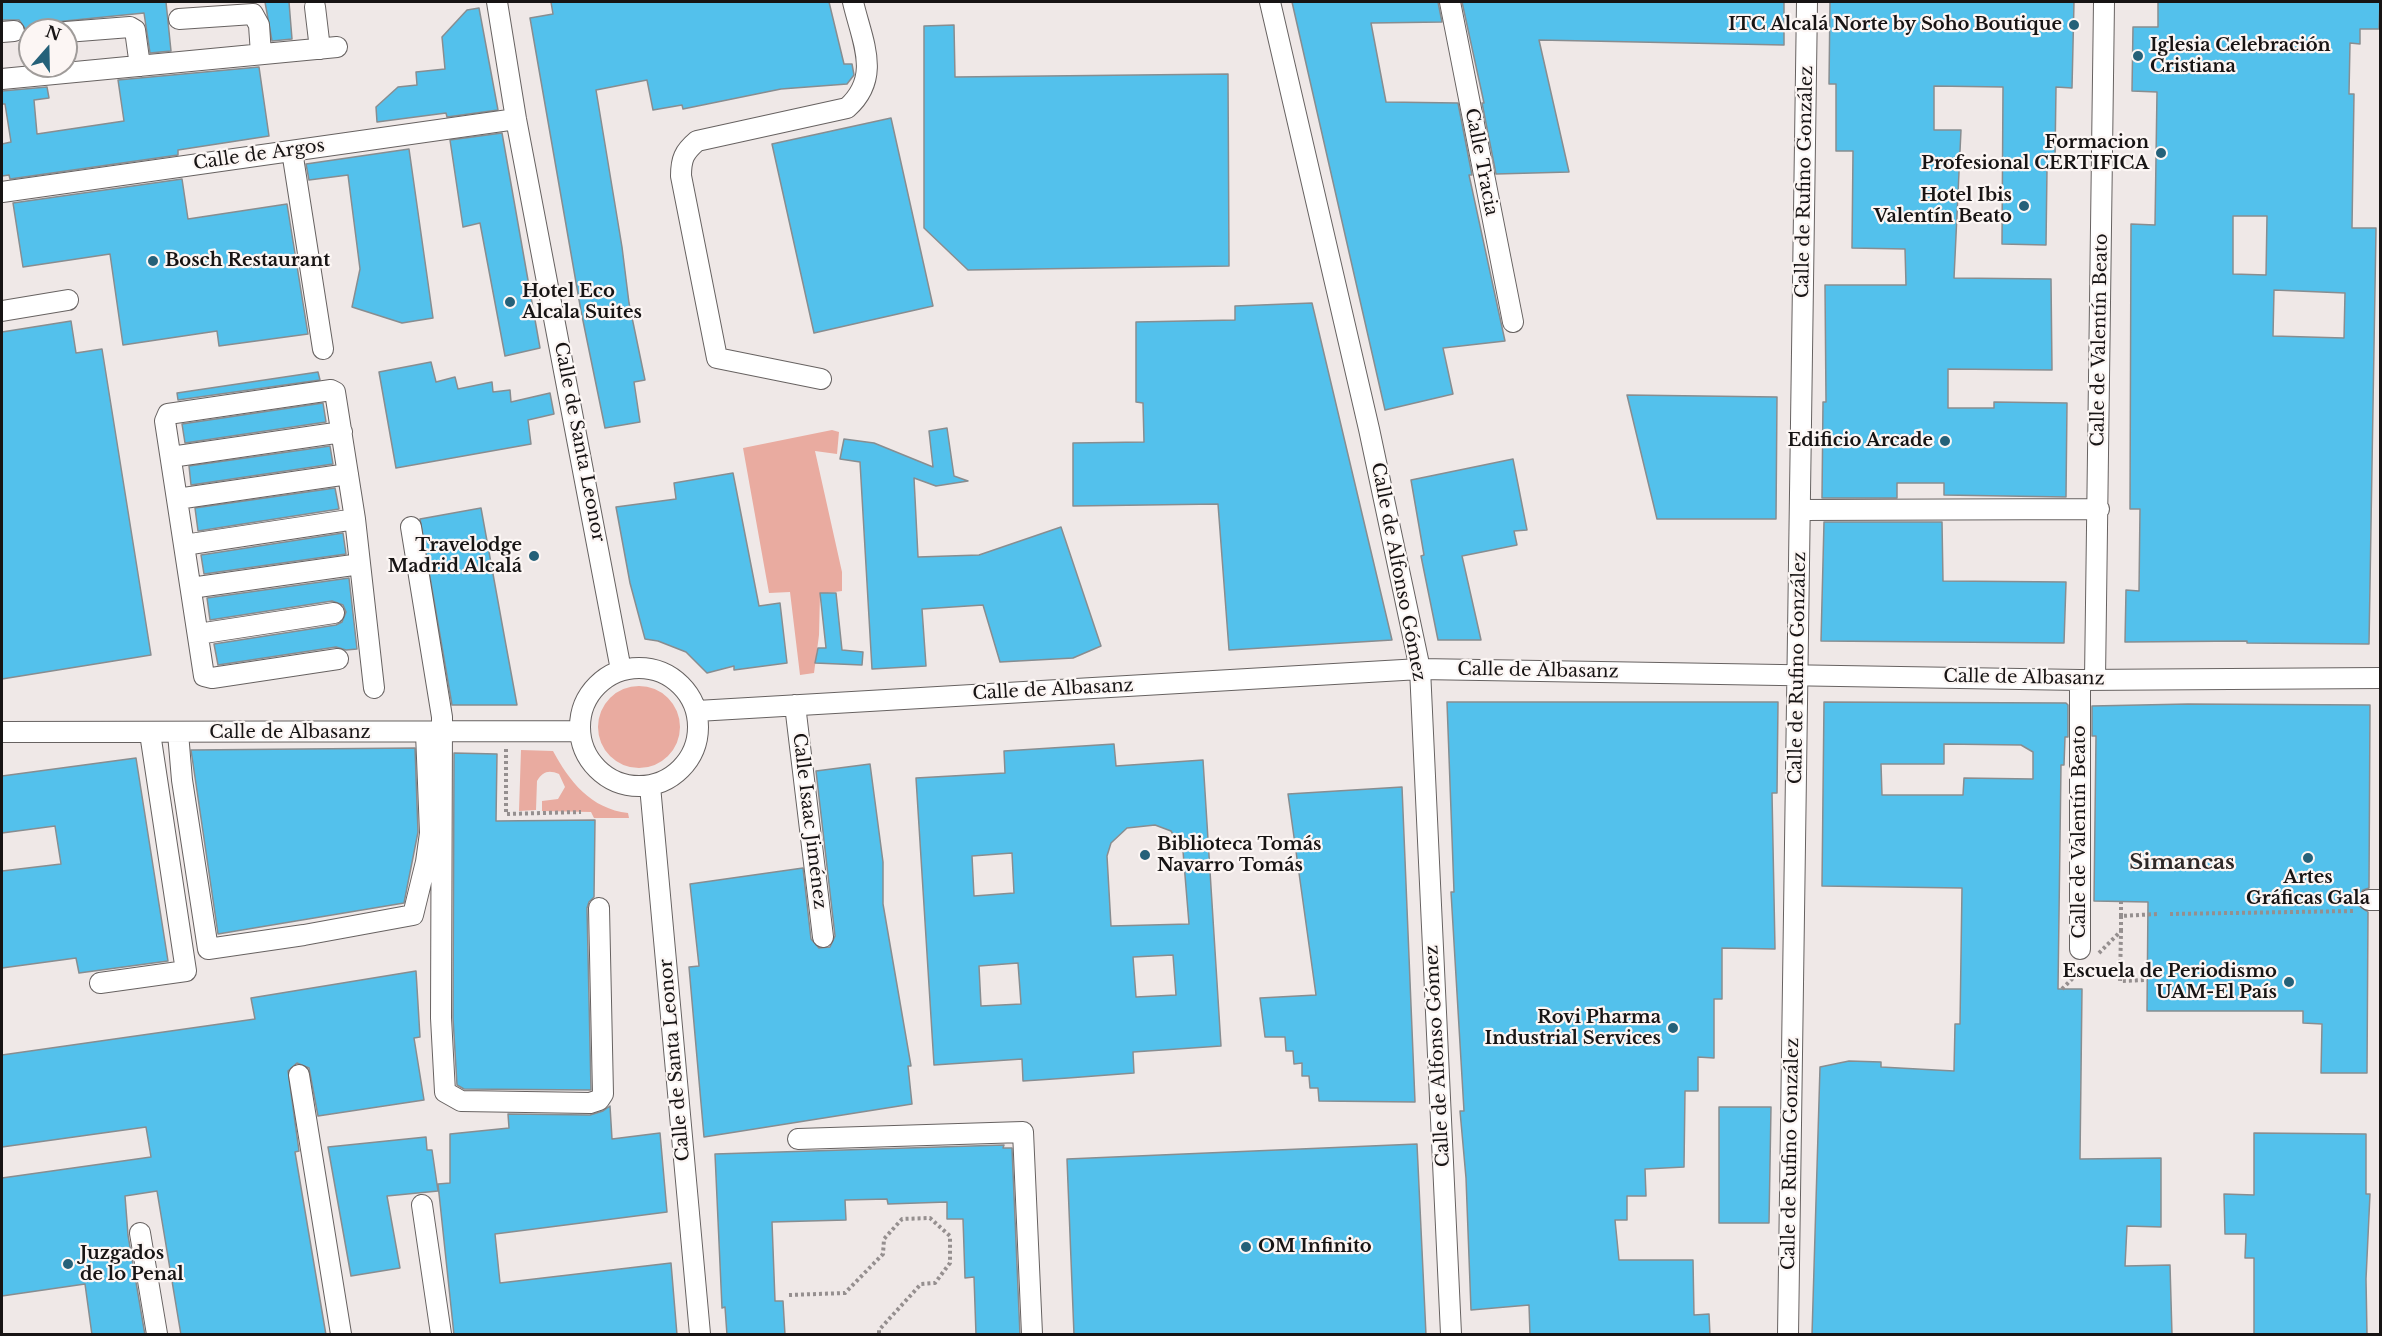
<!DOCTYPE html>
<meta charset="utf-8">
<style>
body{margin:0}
#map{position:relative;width:2382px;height:1336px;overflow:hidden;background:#efe8e7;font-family:"Libre Baskerville",serif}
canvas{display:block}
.frame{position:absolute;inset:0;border:3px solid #171414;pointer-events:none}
.north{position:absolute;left:18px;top:18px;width:60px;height:60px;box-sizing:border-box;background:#fcf6f4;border:2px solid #a09c9a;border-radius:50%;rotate:20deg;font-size:16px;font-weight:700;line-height:24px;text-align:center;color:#171414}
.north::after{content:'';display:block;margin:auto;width:21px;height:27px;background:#256179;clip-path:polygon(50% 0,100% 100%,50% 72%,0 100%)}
</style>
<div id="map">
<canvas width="2382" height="1336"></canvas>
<div class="frame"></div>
<div class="north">N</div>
</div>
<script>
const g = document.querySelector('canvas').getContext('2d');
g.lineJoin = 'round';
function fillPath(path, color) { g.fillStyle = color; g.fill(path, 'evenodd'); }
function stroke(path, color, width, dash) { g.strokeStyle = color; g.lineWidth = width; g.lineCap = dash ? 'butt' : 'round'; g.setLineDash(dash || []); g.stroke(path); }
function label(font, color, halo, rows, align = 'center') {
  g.font = font + ' "Libre Baskerville",serif'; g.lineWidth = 4.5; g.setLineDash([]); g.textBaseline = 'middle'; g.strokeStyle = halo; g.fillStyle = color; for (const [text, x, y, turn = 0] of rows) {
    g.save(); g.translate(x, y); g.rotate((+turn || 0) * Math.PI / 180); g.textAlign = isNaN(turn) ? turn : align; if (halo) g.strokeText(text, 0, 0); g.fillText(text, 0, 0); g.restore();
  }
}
fillPath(new Path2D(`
 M 832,430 L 839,432 L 837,454 L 815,451 L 842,572 L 842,591 L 820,594 L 819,635 L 814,673 L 800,675 L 790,592 L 769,593 L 743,448 Z
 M598 727a41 41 0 1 1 82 0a41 41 0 1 1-82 0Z
 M 521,750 L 553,751 C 569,781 591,809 628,813 L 629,818 L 594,818 L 591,812 L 542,811 L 542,801 L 558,799 L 565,787 L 559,774 C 549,770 543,771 537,781 L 536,810 L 519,811 Z`), '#e9aba0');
const building = new Path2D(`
 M 2,2 L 166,2 L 171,51 L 150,53 L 144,13 L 45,23 L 46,30 L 26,30 L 19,20 L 2,20 Z
 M 265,2 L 289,2 L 292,39 L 272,41 Z
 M 551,2 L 829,2 L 844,64 L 852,64 L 854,75 L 847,84 L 781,89 L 683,109 L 682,105 L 653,110 L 647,80 L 596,90 L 622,247 L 629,303 L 645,380 L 634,382 L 640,422 L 605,428 L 581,311 L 530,18 L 553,14 Z
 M 1292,2 L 1438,2 L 1442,22 L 1371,23 L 1386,102 L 1458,103 L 1472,175 L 1469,175 L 1505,341 L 1443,348 L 1453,394 L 1385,410 Z
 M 1462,2 L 1784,2 L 1784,45 L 1539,40 L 1569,172 L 1496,174 L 1482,103 L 1484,103 Z
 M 1830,2 L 2074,2 L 2072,88 L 2056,87 L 2055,159 L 2047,169 L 2046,245 L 2002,244 L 2003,87 L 1934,86 L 1934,130 L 1961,130 L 1954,278 L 2051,279 L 2052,370 L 1948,369 L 1948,408 L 1994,408 L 1994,402 L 2067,403 L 2066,497 L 1944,495 L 1944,483 L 1897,483 L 1897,498 L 1822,498 L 1823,402 L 1826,402 L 1825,285 L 1906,285 L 1905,249 L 1852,248 L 1853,151 L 1836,151 L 1836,84 L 1829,84 Z
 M 2158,2 L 2380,2 L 2379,29 L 2360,29 L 2360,44 L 2350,43 L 2349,94 L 2354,94 L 2352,228 L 2376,228 L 2369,644 L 2247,643 L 2247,641 L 2125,642 L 2126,590 L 2139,591 L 2140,509 L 2130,509 L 2131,224 L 2155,225 L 2157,92 L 2132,91 L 2133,27 L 2158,27 ZM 2233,216 L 2267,216 L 2266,275 L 2233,274 ZM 2274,290 L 2345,293 L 2344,338 L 2273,336 Z
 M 479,8 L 498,110 L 447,117 L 446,113 L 377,122 L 376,107 L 398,87 L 417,85 L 416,72 L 445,69 L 442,37 L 467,10 Z
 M 954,25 L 955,77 L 1228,74 L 1229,266 L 968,270 L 924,228 L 924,26 Z
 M 259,67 L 269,136 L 178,150 L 178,155 L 10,179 L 9,175 L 2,176 L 2,144 L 11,142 L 5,104 L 2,104 L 2,91 L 47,87 L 49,98 L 34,100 L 37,134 L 124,121 L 118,80 Z
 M 891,118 L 933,306 L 814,333 L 772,144 Z
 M 502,133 L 540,348 L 505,356 L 480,223 L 463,227 L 450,140 Z
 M 409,149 L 433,318 L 402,323 L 352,307 L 360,269 L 348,175 L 309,180 L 306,164 Z
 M 182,179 L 188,219 L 287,204 L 308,334 L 219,346 L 217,331 L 123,345 L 110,254 L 23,267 L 13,203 Z
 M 1312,303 L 1392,640 L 1229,650 L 1218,504 L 1073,506 L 1073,443 L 1144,442 L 1143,403 L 1136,402 L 1136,322 L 1235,320 L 1235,306 Z
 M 71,321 L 76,353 L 102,349 L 151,655 L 2,679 L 2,332 Z
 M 431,362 L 436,382 L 455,377 L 458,389 L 492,382 L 493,392 L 510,390 L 511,402 L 550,393 L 554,414 L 528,420 L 531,444 L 396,468 L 379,372 Z
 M 318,372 L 320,380 L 178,400 L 177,393 Z
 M 1627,395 L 1777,397 L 1776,519 L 1657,519 Z
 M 323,403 L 326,422 L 185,443 L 182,424 Z
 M 947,428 L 954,476 L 968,481 L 936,486 L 914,478 L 918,557 L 979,555 L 1061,527 L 1101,646 L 1073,658 L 1000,662 L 983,605 L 922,609 L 926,666 L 872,669 L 860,462 L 840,459 L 844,439 L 874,443 L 933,467 L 929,431 Z
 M 330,446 L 333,464 L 191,485 L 189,466 Z
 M 1513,459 L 1527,530 L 1514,531 L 1517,545 L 1462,556 L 1481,640 L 1438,640 L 1421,556 L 1424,555 L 1411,480 Z
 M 733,473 L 759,606 L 780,603 L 787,663 L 734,670 L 734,666 L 707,673 L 686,652 L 658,641 L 645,639 L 630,583 L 616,507 L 676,499 L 674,483 Z
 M 335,488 L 339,509 L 198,531 L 195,508 Z
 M 481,508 L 505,640 L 517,705 L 452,705 L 420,519 Z
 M 1824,522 L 1942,522 L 1943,581 L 2066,582 L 2064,643 L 1821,641 Z
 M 343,533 L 346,554 L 204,574 L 201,555 Z
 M 349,578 L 357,649 L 346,650 L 336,647 L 218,665 L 214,644 L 336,625 L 342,622 L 346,612 L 343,605 L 332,601 L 210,620 L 207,598 Z
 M 820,593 L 836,593 L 842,650 L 863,652 L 862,665 L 815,663 L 818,648 L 826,648 Z
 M 1447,702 L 1778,702 L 1777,793 L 1772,793 L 1775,949 L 1722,948 L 1722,999 L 1714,999 L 1714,1058 L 1698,1057 L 1698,1091 L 1685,1091 L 1684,1167 L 1645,1169 L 1646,1196 L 1627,1196 L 1627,1220 L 1615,1220 L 1619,1260 L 1693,1260 L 1694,1315 L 1709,1314 L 1710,1335 L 1530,1335 L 1529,1305 L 1471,1310 L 1466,1178 L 1460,1111 L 1464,1111 L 1451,892 L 1454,892 Z
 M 1824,702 L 2066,703 L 2068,705 L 2068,737 L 2065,737 L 2064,765 L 2061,765 L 2058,989 L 2082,989 L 2080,1159 L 2161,1158 L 2161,1227 L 2127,1226 L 2125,1266 L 2170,1265 L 2172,1335 L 1812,1335 L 1820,1067 L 1849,1061 L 1881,1062 L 1881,1067 L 1954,1071 L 1955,1024 L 1960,1024 L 1962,888 L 1822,886 ZM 1944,744 L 2021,745 L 2033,752 L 2033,779 L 1964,778 L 1963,795 L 1882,795 L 1881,764 L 1944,764 Z
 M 2188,704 L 2370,705 L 2369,888 L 2363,890 L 2357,899 L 2359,906 L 2368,912 L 2367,1073 L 2321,1073 L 2322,1024 L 2303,1023 L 2303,1011 L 2147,1011 L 2148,902 L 2094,901 L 2096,736 L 2092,736 L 2092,706 Z
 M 1114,744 L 1116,766 L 1203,760 L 1221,1046 L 1133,1052 L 1134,1073 L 1068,1078 L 1023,1081 L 1022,1059 L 934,1065 L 916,778 L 1005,773 L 1004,751 ZM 1155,825 L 1171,831 L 1183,851 L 1189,924 L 1111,926 L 1107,856 L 1111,843 L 1127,828 ZM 1012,853 L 1014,893 L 974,896 L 972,856 ZM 1173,955 L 1176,995 L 1136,997 L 1133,957 ZM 1018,963 L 1021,1004 L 981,1006 L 979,966 Z
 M 415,748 L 418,832 L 404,903 L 218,934 L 191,750 Z
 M 454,753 L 497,754 L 496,821 L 595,820 L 594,897 L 589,902 L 587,908 L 591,1090 L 464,1089 L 457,1085 L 453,1018 Z
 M 136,758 L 168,961 L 79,973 L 76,958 L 2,968 L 2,871 L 61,864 L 55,826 L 2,833 L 2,776 Z
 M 870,764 L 883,862 L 883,904 L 911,1066 L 908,1066 L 912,1104 L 704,1137 L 689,967 L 699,966 L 690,884 L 803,868 L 811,939 L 819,948 L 830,947 L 835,936 L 816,771 Z
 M 1402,787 L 1415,1102 L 1319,1101 L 1318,1088 L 1310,1088 L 1309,1076 L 1302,1076 L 1302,1063 L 1294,1064 L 1293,1051 L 1286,1051 L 1285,1037 L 1265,1037 L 1260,998 L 1316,995 L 1288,794 Z
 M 416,971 L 420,1037 L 414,1038 L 424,1100 L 318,1116 L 309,1068 L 297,1063 L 288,1071 L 299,1151 L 295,1152 L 326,1335 L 181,1335 L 157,1191 L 125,1196 L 128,1235 L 145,1335 L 92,1335 L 85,1284 L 2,1296 L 2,1178 L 151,1157 L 146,1127 L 2,1147 L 2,1055 L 255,1019 L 251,998 Z
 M 610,1106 L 612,1139 L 660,1133 L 667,1212 L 495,1234 L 500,1283 L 671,1263 L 677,1335 L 454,1335 L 438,1184 L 450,1183 L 450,1134 L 509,1128 L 508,1114 L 590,1115 L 603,1111 Z
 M 1719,1107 L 1771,1107 L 1769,1223 L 1719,1223 Z
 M 2254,1133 L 2366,1134 L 2366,1194 L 2370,1194 L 2366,1279 L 2367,1335 L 2254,1335 L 2254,1258 L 2245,1258 L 2246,1234 L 2225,1234 L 2224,1194 L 2254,1195 Z
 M 426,1137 L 427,1150 L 432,1150 L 438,1191 L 387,1196 L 400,1268 L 351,1276 L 328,1147 Z
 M 1417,1144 L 1426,1335 L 1074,1335 L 1067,1159 Z
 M 1004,1145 L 1003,1148 L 1012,1148 L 1020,1335 L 976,1335 L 974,1277 L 965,1278 L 963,1219 L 947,1219 L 947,1202 L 888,1204 L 887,1199 L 845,1200 L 846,1220 L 772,1222 L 775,1301 L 783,1301 L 785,1335 L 727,1335 L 725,1307 L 722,1308 L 715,1154 Z`);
fillPath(building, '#53c1ec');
stroke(building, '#888d90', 1.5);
const minor = new Path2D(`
 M 497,2 L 516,119 L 621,670
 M 1270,2 L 1369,429 L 1420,669 L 1451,1334
 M 1450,2 L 1513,322
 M 315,7 L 320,49
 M 179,19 L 253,14 L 259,25 L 261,54
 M 2,32 L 14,31
 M 66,32 L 130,27 L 135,30 L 140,66
 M 2,79 L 337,47
 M 292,151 L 323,349
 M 2,192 L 516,119
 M 2,311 L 68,300
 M 821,379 L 717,358 L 681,176 C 681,159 684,152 697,141 L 847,108 C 882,77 862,41 853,2
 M 171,457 L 342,432
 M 177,499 L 348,474
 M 1801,510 L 2099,509
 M 411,527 L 442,717 L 441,1018 L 445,1092 L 461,1101 L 590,1103 L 599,1100 L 603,1094 L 599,908
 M 184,545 L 355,519
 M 191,588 L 360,564
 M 198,634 L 334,613
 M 338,659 L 212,678 L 204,676 L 165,421 L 168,414 L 331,390 L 335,392 L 355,519 L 374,688
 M580 727a59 59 0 1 1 118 0a59 59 0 1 1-118 0Z
 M 2095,679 L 2104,2
 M 2080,680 L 2080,949
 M 795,705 L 823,937
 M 697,711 L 1420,669 L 2080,680 L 2380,678
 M 2,732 L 579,731
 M 178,733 L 182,780 L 208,949 L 304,935 L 413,915 L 426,862 L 430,833 L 426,733
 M 650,786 L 700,1334
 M 2369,900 L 2380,900
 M 100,983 L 186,971 L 150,733
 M 299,1075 L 341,1334
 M 798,1139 L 1023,1132 L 1032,1334
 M 422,1205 L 441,1334
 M 140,1233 L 157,1334
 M 1788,1334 L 1807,2`);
stroke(minor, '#676261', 22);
stroke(new Path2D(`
 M 506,749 L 506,814 L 581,812
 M 2170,914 L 2355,911
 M 2121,916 L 2121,902
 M 2121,931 L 2121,916 L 2157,914
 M 2099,953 L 2121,931 L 2120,981 L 2147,980
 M 2062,989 L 2083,968
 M 789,1295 L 845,1293 L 883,1254 L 884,1239 L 902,1219 L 930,1218 L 950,1236 L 950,1263 L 935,1283 L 921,1284 L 879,1330 L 879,1334`), '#958f8f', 4, [3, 3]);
stroke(minor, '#fff', 20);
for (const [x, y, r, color] of [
 [2074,25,6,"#256179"],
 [2138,56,6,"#256179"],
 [2161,153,6,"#256179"],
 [2024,206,6,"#256179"],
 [153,261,6,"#256179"],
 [510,302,6,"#256179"],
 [1945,441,6,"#256179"],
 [534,556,6,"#256179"],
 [1145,855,6,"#256179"],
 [2308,858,6,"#256179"],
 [2289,982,6,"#256179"],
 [1673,1028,6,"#256179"],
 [1246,1247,6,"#256179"],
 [68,1264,6,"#256179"]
]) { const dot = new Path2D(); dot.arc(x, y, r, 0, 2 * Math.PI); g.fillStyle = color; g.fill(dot); stroke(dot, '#fcf6f4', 2); }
label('bold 18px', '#171414', '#fcf6f4', [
 ["ITC Alcalá Norte by Soho Boutique",2062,25],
 ["Iglesia Celebración",2150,46,"left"],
 ["Cristiana",2150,67,"left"],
 ["Formacion",2149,143],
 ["Profesional CERTIFICA",2149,164],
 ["Hotel Ibis",2012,196],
 ["Valentín Beato",2012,217],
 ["Bosch Restaurant",165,261,"left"],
 ["Hotel Eco",522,292,"left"],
 ["Alcala Suites",522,313,"left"],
 ["Edificio Arcade",1933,441],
 ["Travelodge",522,546],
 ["Madrid Alcalá",522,567],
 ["Biblioteca Tomás",1157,845,"left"],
 ["Navarro Tomás",1157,866,"left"],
 ["Artes",2308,878,"center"],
 ["Gráficas Gala",2308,899,"center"],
 ["Escuela de Periodismo",2277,972],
 ["UAM-El País",2277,993],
 ["Rovi Pharma",1661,1018],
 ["Industrial Services",1661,1039],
 ["OM Infinito",1258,1247,"left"],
 ["Juzgados",80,1254,"left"],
 ["de lo Penal",80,1275,"left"]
], 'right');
label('18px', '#171414', '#fcf6f4', [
 ["Calle de Argos",259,155,-8],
 ["Calle Tracia",1481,162,79],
 ["Calle de Rufino González",1805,182,-89],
 ["Calle de Valentín Beato",2100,340,-89],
 ["Calle de Santa Leonor",579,442,79],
 ["Calle de Alfonso Gómez",1398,572,79],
 ["Calle de Rufino González",1798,668,-89],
 ["Calle de Albasanz",1538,671,1],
 ["Calle de Albasanz",2024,678,1],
 ["Calle de Albasanz",1053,690,-3],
 ["Calle de Albasanz",290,733],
 ["Calle Isaac Jiménez",809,821,83],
 ["Calle de Valentín Beato",2080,832,-90],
 ["Calle de Alfonso Gómez",1438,1056,-93],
 ["Calle de Santa Leonor",675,1060,-95],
 ["Calle de Rufino González",1791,1154,-89]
]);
label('bold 21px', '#2d2827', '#fcf6f4', [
 ["Simancas",2182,863]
]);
</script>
